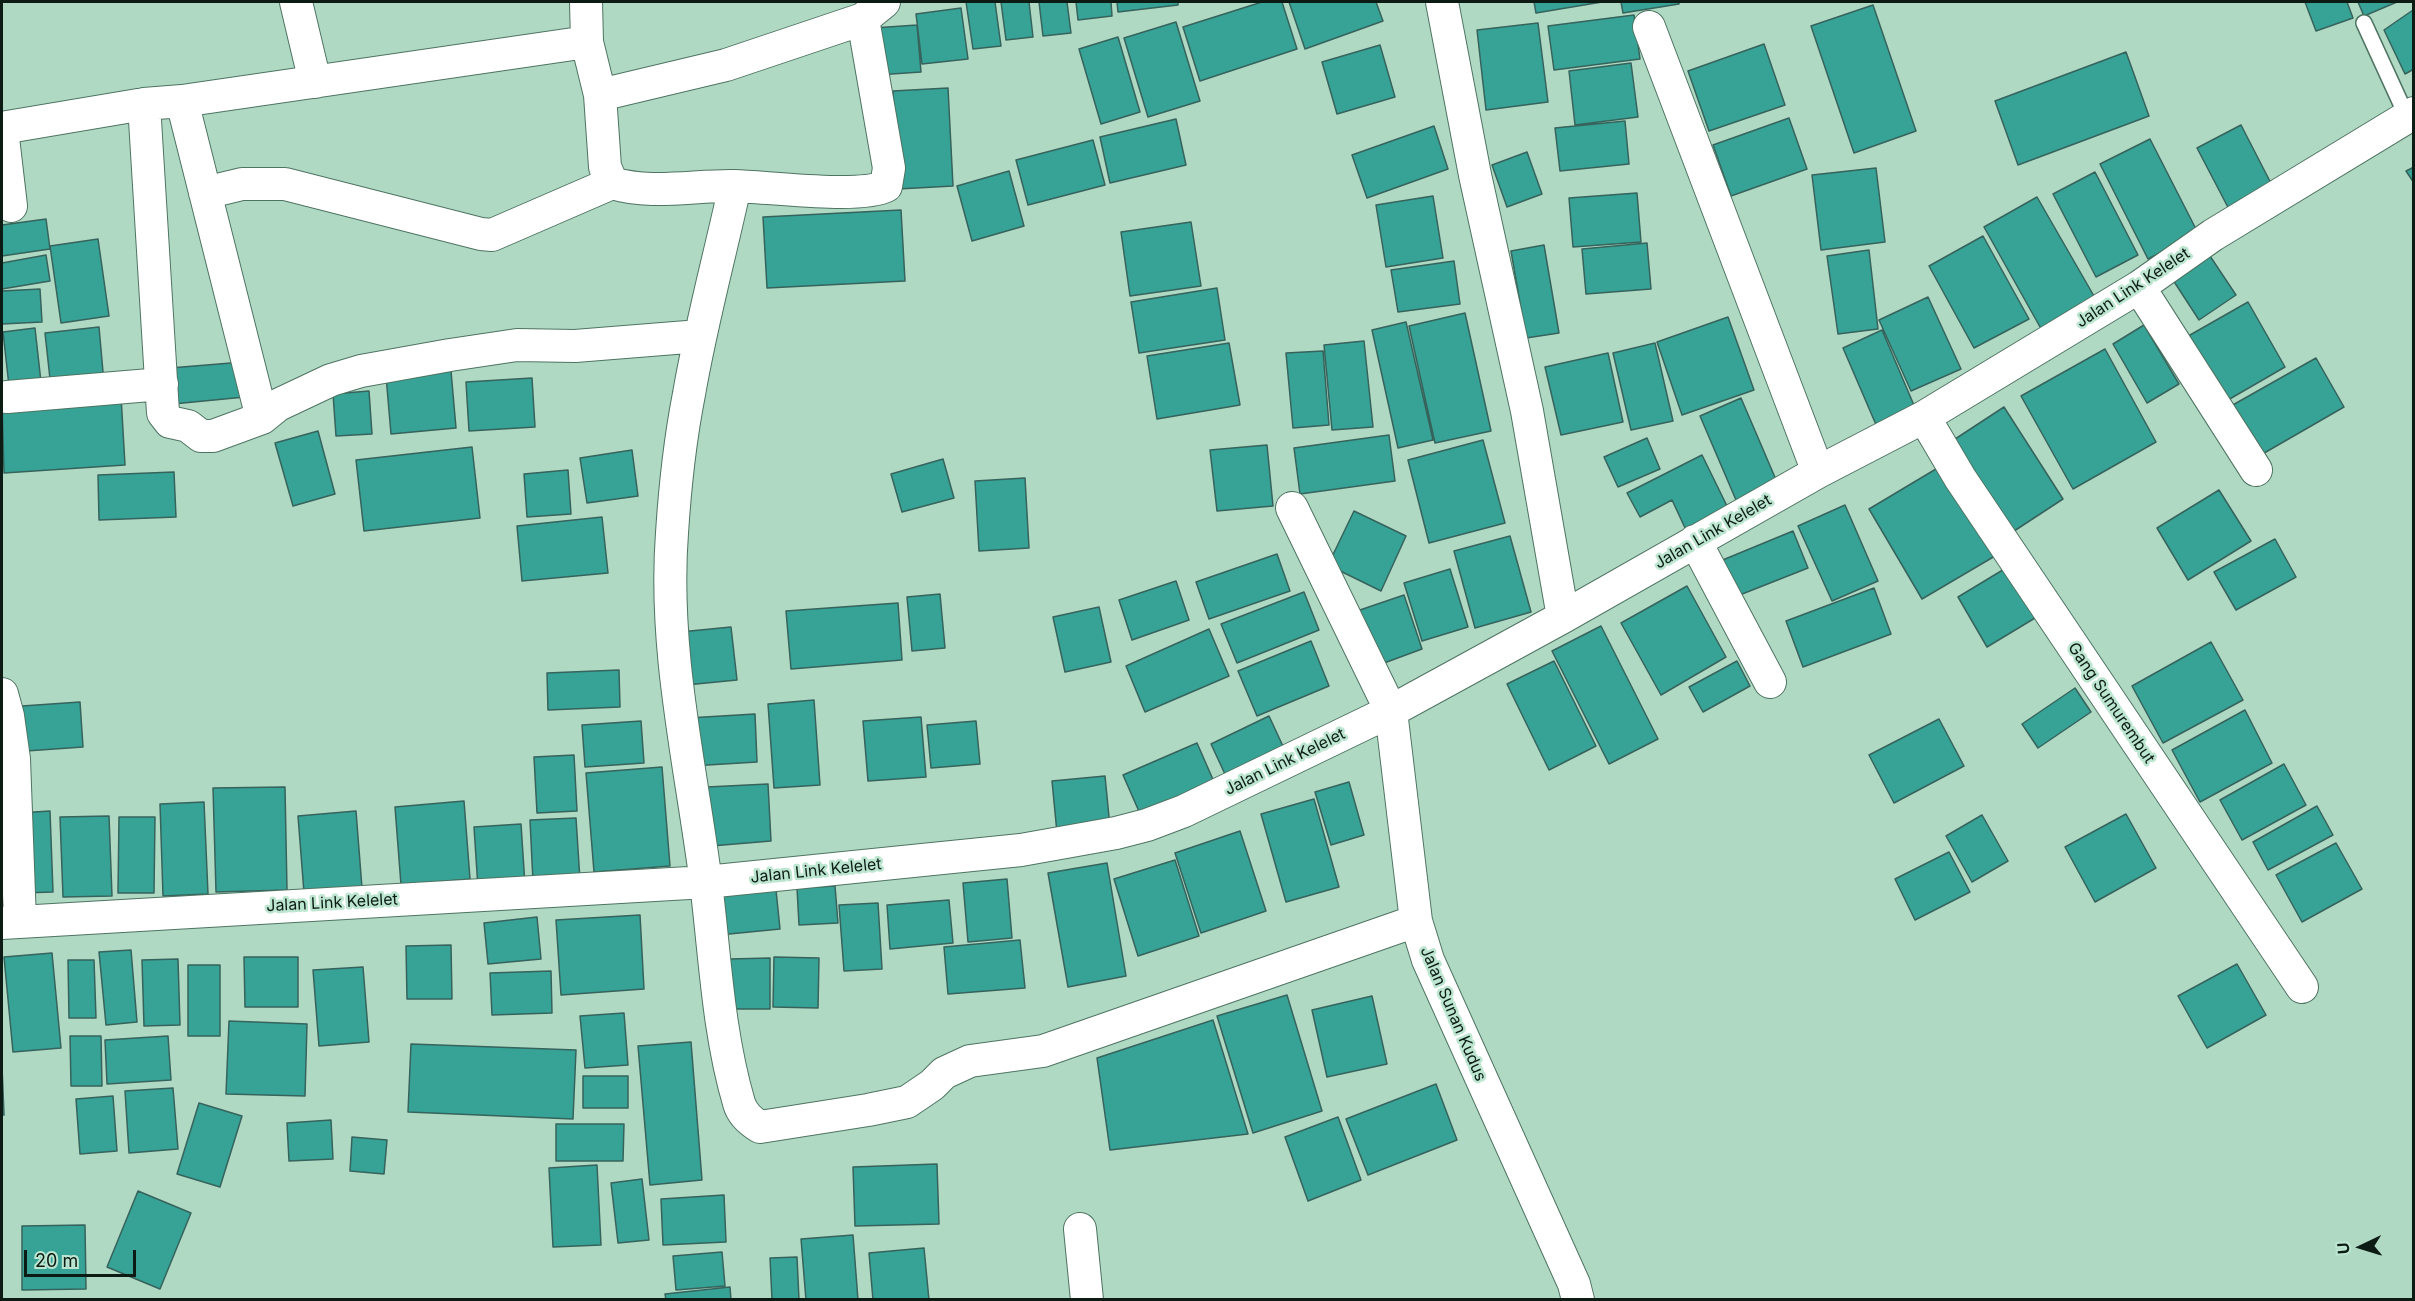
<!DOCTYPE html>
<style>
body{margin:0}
#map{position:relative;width:2415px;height:1301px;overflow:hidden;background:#b0d9c4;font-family:Inter,sans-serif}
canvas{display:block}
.frame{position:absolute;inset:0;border:3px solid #0c1c15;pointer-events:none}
.north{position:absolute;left:2331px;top:1217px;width:60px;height:60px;-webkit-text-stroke:4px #bde6d1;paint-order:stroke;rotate:266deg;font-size:16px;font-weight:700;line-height:24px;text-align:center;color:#0c1c15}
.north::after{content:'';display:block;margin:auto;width:21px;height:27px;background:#0c1c15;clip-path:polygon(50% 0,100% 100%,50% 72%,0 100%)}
.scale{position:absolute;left:24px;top:1250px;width:112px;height:27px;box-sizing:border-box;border:3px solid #0c1c15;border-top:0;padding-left:8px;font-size:18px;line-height:21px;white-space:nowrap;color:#0c1c15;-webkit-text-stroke:4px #bde6d1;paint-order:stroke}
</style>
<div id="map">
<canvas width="2415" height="1301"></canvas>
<div class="frame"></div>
<div class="north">U</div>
<div class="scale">20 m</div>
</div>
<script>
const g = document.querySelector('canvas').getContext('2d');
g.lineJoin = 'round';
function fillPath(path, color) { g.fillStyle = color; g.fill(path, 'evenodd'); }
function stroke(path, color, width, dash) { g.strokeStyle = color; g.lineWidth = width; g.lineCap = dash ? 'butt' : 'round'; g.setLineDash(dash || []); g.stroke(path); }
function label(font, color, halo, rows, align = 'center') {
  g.font = font + ' Inter,sans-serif'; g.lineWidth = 5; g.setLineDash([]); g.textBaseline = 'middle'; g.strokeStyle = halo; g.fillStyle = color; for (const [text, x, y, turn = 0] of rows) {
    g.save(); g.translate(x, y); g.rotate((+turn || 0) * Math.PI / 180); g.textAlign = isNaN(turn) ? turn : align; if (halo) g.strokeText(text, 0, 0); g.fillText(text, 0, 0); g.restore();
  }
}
const building = new Path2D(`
 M 966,2 L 995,2 L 1001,46 L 973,49 Z
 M 1001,2 L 1029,2 L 1033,37 L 1006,40 Z
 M 1039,2 L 1067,2 L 1071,33 L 1043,36 Z
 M 1076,2 L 1111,2 L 1112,16 L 1078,20 Z
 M 1117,2 L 1178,2 L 1178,5 L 1118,12 Z
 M 1262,2 L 1282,2 L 1297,49 L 1200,81 L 1183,27 Z
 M 1289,2 L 1376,2 L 1383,21 L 1305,49 Z
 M 1534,2 L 1602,2 L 1536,13 Z
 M 1621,2 L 1679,2 L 1679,4 L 1623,13 Z
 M 2305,2 L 2347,2 L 2353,18 L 2316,31 Z
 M 2358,2 L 2397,2 L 2364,16 Z
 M 1873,5 L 1916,131 L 1854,153 L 1811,26 Z
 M 961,8 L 968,59 L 922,64 L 916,14 Z
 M 2413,10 L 2414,69 L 2405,74 L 2384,30 Z
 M 1634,15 L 1640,59 L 1554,70 L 1548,26 Z
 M 1176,22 L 1200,101 L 1148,117 L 1124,38 Z
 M 1538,23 L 1548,102 L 1486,110 L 1477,30 Z
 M 917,25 L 921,72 L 877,75 L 873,28 Z
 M 1118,37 L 1140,112 L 1101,124 L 1079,49 Z
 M 1764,44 L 1785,105 L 1709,131 L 1688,71 Z
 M 1380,45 L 1395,97 L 1337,114 L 1322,62 Z
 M 2126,52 L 2149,116 L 2018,165 L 1995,101 Z
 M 1631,63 L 1638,117 L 1575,125 L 1569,71 Z
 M 948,88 L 953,186 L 898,189 L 893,91 Z
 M 1789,118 L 1807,169 L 1731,196 L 1713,145 Z
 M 1176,119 L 1186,165 L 1110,183 L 1100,137 Z
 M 1625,121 L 1629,164 L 1560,171 L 1555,128 Z
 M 2241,125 L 2276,193 L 2232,215 L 2197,148 Z
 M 1434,126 L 1448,169 L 1367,198 L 1352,155 Z
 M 2150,139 L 2198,233 L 2148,259 L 2100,164 Z
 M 1093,140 L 1105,185 L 1028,205 L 1016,160 Z
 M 1527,152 L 1542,194 L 1507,207 L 1492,165 Z
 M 2414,167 L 2414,183 L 2406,171 Z
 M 1876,168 L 1885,242 L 1821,250 L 1812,175 Z
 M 1009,171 L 1024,226 L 972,241 L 957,186 Z
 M 2095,172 L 2138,255 L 2096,277 L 2053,194 Z
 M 1637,193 L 1641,242 L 1573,247 L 1569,198 Z
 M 1433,196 L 1443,258 L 1386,267 L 1376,205 Z
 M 2037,197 L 2098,303 L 2044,334 L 1984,227 Z
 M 901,210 L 905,281 L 767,288 L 763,217 Z
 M 46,219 L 50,249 L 2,256 L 2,225 Z
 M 1191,222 L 1201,286 L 1130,296 L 1121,232 Z
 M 1983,236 L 2029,319 L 1974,348 L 1929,266 Z
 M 98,239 L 109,316 L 61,323 L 50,246 Z
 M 1647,243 L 1651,289 L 1586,294 L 1582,249 Z
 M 1544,245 L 1559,333 L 1526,338 L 1511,251 Z
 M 1869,250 L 1878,329 L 1838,334 L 1827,256 Z
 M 46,255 L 50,281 L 2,289 L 2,263 Z
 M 2210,256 L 2236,295 L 2199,320 L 2173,280 Z
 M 1454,261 L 1460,304 L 1398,312 L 1391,270 Z
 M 1217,288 L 1225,340 L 1139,353 L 1131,302 Z
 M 40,289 L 42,322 L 2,324 L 2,291 Z
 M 1928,297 L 1961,369 L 1911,391 L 1879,320 Z
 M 2248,302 L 2285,367 L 2221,404 L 2183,339 Z
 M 1465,313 L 1491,431 L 1435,443 L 1409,326 Z
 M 1728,317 L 1754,390 L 1682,415 L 1657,342 Z
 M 1406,322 L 1433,440 L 1398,448 L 1372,330 Z
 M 2144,325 L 2179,384 L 2147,403 L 2113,344 Z
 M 99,327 L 104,383 L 51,388 L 45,333 Z
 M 35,328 L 41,382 L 9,386 L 3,332 Z
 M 1882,330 L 1916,410 L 1877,427 L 1843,348 Z
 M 1364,341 L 1373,427 L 1332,430 L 1324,345 Z
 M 1229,343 L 1240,405 L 1157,419 L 1147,356 Z
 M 1655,343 L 1673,421 L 1631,430 L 1613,353 Z
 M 2105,349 L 2156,442 L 2073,489 L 2021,396 Z
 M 1323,351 L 1329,425 L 1293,428 L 1286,353 Z
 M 1608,353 L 1623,422 L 1561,435 L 1545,367 Z
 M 2316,358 L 2344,407 L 2259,456 L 2231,406 Z
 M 243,362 L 245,397 L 173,404 L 170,368 Z
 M 451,371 L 456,428 L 391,434 L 386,376 Z
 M 532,378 L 535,427 L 469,431 L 466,382 Z
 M 369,391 L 372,434 L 336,436 L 333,394 Z
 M 121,396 L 125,465 L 4,473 L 2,403 Z
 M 1741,398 L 1777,482 L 1736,500 L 1700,416 Z
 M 2004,407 L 2063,499 L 2008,535 L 1949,443 Z
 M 318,431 L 335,494 L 293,506 L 275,443 Z
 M 1389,435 L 1395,481 L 1300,494 L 1294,448 Z
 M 1647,438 L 1660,469 L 1618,487 L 1604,457 Z
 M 1483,440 L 1505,523 L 1429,543 L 1408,460 Z
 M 1267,445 L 1273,506 L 1217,511 L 1210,450 Z
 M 472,447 L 480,518 L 364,531 L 356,460 Z
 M 632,450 L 638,496 L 587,503 L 580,458 Z
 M 1702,455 L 1728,508 L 1686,530 L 1672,500 L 1640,517 L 1627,493 Z
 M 943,459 L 954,498 L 902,512 L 891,474 Z
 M 1941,466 L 1995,556 L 1922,599 L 1869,509 Z
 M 568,470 L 571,514 L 527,517 L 524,474 Z
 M 174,472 L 176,517 L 99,520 L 98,475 Z
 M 1025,478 L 1029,548 L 979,551 L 975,481 Z
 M 2219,490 L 2251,541 L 2188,580 L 2157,528 Z
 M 1845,505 L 1878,581 L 1832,601 L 1798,526 Z
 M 1354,511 L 1406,536 L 1381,591 L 1328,565 Z
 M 602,517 L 608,573 L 522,581 L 517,526 Z
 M 1793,531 L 1808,568 L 1727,600 L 1713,564 Z
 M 1510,536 L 1531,612 L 1475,628 L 1454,551 Z
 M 2275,539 L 2296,577 L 2236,610 L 2214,572 Z
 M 1277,554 L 1290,591 L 1209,619 L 1196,582 Z
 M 2011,565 L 2040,615 L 1987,647 L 1958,597 Z
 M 1450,569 L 1468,627 L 1422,641 L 1404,583 Z
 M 1176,581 L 1189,620 L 1132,640 L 1119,600 Z
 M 1687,586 L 1726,657 L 1661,695 L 1621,623 Z
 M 1874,588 L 1891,634 L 1803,667 L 1786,621 Z
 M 1304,592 L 1319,630 L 1237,663 L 1221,624 Z
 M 940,594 L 945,648 L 912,651 L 907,597 Z
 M 1404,595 L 1422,649 L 1376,666 L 1357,611 Z
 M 898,603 L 902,660 L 791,669 L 786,611 Z
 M 1099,607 L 1111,662 L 1065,672 L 1053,617 Z
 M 1601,626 L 1658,739 L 1609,764 L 1552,651 Z
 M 731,627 L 737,680 L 686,685 L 680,632 Z
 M 1209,629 L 1229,676 L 1145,712 L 1126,666 Z
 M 1311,641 L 1329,686 L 1257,716 L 1238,671 Z
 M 2211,642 L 2243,700 L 2163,743 L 2132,686 Z
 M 1554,661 L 1596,746 L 1549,770 L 1507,684 Z
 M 1737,661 L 1750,686 L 1703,712 L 1689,687 Z
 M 619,670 L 620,707 L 548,710 L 547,673 Z
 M 2075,688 L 2091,712 L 2038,748 L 2022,724 Z
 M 814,700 L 820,785 L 774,788 L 768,704 Z
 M 80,702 L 83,747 L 26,751 L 22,706 Z
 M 2245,710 L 2272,763 L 2200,802 L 2172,750 Z
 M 755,714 L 757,762 L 691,766 L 688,718 Z
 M 1269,716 L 1288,757 L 1230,785 L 1211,744 Z
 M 921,717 L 926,777 L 868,781 L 863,721 Z
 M 1939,719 L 1964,766 L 1894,803 L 1869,755 Z
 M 641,721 L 644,763 L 585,767 L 582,725 Z
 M 976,721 L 980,764 L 931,768 L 927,725 Z
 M 1197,743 L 1215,784 L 1141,816 L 1123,775 Z
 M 574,755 L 577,811 L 537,813 L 534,757 Z
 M 2284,764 L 2306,805 L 2242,840 L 2220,800 Z
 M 662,767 L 670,866 L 594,872 L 586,773 Z
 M 1105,776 L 1110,827 L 1057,833 L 1052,781 Z
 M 1349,782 L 1364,835 L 1331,845 L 1315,792 Z
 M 768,784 L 771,841 L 711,846 L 707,787 Z
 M 285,787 L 287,890 L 216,892 L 213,788 Z
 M 1314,799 L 1339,887 L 1286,902 L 1261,814 Z
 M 464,801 L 470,879 L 401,885 L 395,807 Z
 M 204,802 L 208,894 L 163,896 L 160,804 Z
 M 2317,806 L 2333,835 L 2268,870 L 2253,842 Z
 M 50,811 L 53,892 L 22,893 L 19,813 Z
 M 356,811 L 362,888 L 304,893 L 298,816 Z
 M 2126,814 L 2156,868 L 2095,902 L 2065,847 Z
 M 1982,815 L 2008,861 L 1972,882 L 1946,836 Z
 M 109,816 L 112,896 L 63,897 L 60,817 Z
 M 119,817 L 155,817 L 154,893 L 118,893 Z
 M 576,818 L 580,880 L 533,882 L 530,820 Z
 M 521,824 L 525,885 L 478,888 L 474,827 Z
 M 1240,831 L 1266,911 L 1201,933 L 1175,853 Z
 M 2336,843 L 2362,889 L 2302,922 L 2276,875 Z
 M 1949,852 L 1970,892 L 1915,920 L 1895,879 Z
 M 1175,860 L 1199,936 L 1138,956 L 1114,879 Z
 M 1107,863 L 1126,976 L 1068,987 L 1048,873 Z
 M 1007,879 L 1012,938 L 968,942 L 963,883 Z
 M 835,886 L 838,923 L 799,925 L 797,888 Z
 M 776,890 L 780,929 L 719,935 L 715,896 Z
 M 949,900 L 953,943 L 890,949 L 887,905 Z
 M 878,903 L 882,969 L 844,971 L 839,905 Z
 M 640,915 L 644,989 L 561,995 L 556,920 Z
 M 537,917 L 541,959 L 488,964 L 484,923 Z
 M 1020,940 L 1025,988 L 948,994 L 944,947 Z
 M 451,945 L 452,999 L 407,999 L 406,946 Z
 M 131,950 L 137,1022 L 106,1025 L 99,952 Z
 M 52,953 L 61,1048 L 13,1052 L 4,957 Z
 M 244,957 L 298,957 L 298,1007 L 245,1007 Z
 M 774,957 L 819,958 L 818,1008 L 773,1007 Z
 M 770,958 L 770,1009 L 729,1009 L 729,959 Z
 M 178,959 L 180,1025 L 144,1026 L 142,960 Z
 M 68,960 L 94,960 L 96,1018 L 69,1018 Z
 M 2237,964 L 2266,1015 L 2207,1048 L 2178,996 Z
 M 188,965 L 220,965 L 220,1036 L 188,1036 Z
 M 363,967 L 369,1042 L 319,1046 L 313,970 Z
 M 551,971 L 552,1013 L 492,1015 L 490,973 Z
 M 1287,995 L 1322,1111 L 1253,1133 L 1217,1016 Z
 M 1372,996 L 1387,1064 L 1327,1077 L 1312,1010 Z
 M 624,1013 L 628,1065 L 585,1068 L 580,1016 Z
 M 1213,1020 L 1248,1134 L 1110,1150 L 1097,1058 Z
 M 229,1021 L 307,1024 L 305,1096 L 226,1094 Z
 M 70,1036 L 101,1036 L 102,1086 L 71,1086 Z
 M 168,1036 L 171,1080 L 107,1084 L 105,1040 Z
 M 691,1042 L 702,1180 L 650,1185 L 638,1046 Z
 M 411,1044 L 576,1050 L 573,1119 L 408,1112 Z
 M 2,1066 L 4,1115 L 2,1115 Z
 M 583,1076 L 628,1076 L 628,1108 L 583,1108 Z
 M 1436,1084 L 1457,1140 L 1368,1175 L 1346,1119 Z
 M 173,1088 L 178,1149 L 129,1153 L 125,1091 Z
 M 113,1096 L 117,1151 L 80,1154 L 76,1099 Z
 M 199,1103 L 242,1116 L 220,1187 L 177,1174 Z
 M 1338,1117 L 1361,1180 L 1308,1201 L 1285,1137 Z
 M 331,1120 L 333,1159 L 289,1161 L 287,1123 Z
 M 556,1124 L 624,1124 L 623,1161 L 556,1161 Z
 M 352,1137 L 387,1140 L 384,1174 L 350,1171 Z
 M 937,1164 L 939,1224 L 855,1226 L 853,1167 Z
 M 597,1165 L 601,1245 L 553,1247 L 549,1168 Z
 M 642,1179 L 649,1240 L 618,1243 L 611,1183 Z
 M 138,1191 L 191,1213 L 160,1289 L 107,1267 Z
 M 724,1195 L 726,1242 L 663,1245 L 661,1199 Z
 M 85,1225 L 86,1289 L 22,1290 L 22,1226 Z
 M 853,1235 L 858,1300 L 806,1300 L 801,1239 Z
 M 924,1248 L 929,1300 L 873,1300 L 869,1253 Z
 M 722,1252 L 725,1286 L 676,1290 L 673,1256 Z
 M 797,1257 L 799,1300 L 772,1300 L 770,1258 Z
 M 730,1287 L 731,1300 L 666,1300 L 665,1294 Z`);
fillPath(building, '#36a396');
stroke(building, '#36635c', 1.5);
const lane = new Path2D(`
 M 2364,23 L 2407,117`);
const street = new Path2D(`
 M 296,2 L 315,82
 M 586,2 L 587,42 L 600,95 L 605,167 L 612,183 C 651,195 695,185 735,186 C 768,187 861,199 886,186 L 889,168 L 863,19
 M 1442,2 L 1475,175 L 1527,411 L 1563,617
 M 1649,27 L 1818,472
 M 600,95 L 726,65 L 863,19 L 884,2
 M 182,101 L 262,418
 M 144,104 L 163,413 L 170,422 L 188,426 L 201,436 L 213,436 L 262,418 L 278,405 L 331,380 L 361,371 L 450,355 L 517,345 L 575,346 L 700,336
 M 2,128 L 144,104 L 182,101 L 587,42
 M 2,129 L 11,206
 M 735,186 C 720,255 701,324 689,394 C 680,440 675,486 672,533 C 663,651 691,766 706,883 C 715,956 718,1032 739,1103 C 742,1114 750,1121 760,1127 L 868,1110 L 907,1102 L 932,1085 L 944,1073 L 970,1061 L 1043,1051 L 1416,921
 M 205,193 L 242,184 L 285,184 L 481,234 L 492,235 L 612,183
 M 2139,287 L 2256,470
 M 7,397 L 162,384
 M 1924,417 L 1960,478 L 2302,987
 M 1292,508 L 1391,711 L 1416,921 L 1428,960 L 1574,1284 L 1578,1300
 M 1695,541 L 1770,682
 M 2,694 L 8,716 L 14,759 L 20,921
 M 2,923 L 706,882 L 1021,850 L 1116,833 L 1147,825 L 1184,811 L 1391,711 L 1563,617 L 1818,472 L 1924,417 L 2139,287 L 2213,235 L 2414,113
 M 1080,1229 L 1087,1300`);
stroke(lane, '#4e7462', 18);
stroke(street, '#4e7462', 34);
stroke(lane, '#fff', 15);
stroke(street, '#fff', 32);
label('16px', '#0c1c15', '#bde6d1', [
 ["Jalan Link Kelelet",2133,288,-33],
 ["Jalan Link Kelelet",1713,532,-30],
 ["Gang Sumurembut",2111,703,56],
 ["Jalan Link Kelelet",1285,762,-26],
 ["Jalan Link Kelelet",816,871,-6],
 ["Jalan Link Kelelet",332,903,-3],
 ["Jalan Sunan Kudus",1453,1014,67]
]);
</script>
